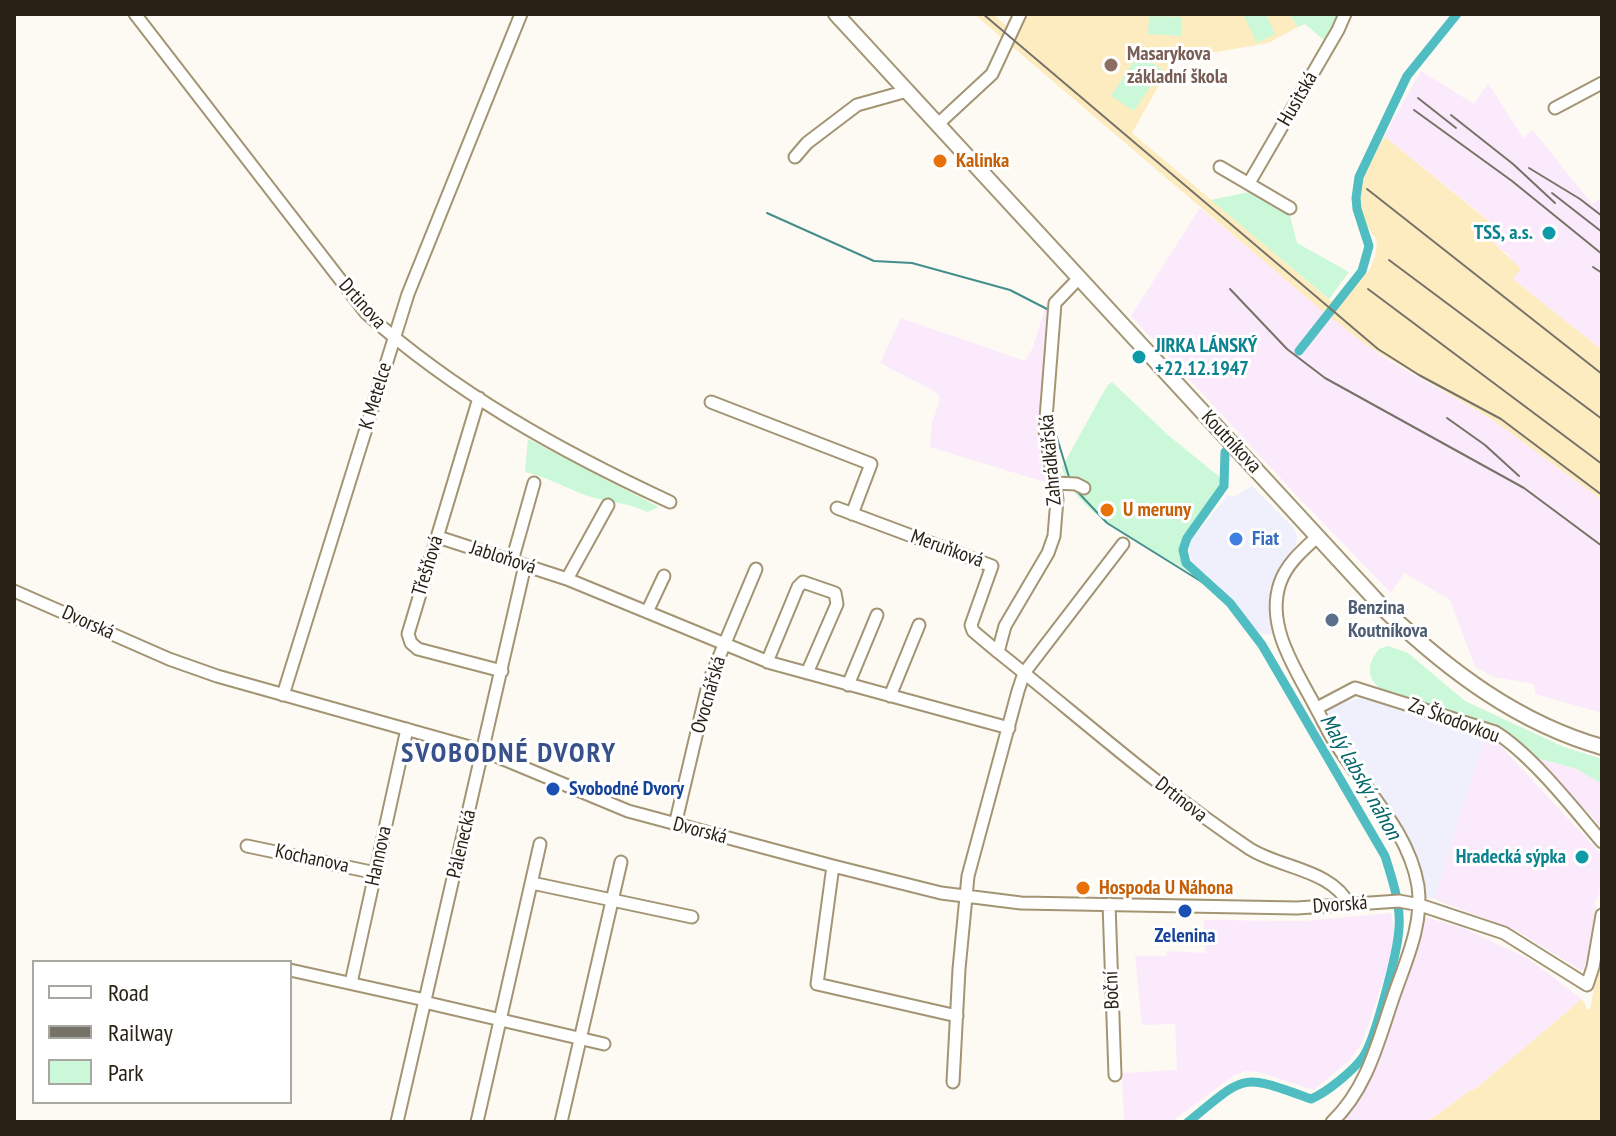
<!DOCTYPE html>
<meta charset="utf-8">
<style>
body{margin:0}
#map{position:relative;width:1616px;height:1136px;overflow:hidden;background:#fdfaf3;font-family:"PT Sans Narrow",sans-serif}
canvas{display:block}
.frame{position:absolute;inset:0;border:16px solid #282215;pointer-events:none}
.legend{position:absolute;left:32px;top:960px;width:260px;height:144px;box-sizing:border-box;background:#fff;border:2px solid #a9a7a1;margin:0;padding:10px 14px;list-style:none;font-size:24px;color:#282215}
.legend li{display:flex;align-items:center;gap:16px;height:40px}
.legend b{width:40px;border:2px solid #a9a7a1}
</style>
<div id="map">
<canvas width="1616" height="1136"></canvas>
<div class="frame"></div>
<ul class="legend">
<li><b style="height:10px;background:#fff"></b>Road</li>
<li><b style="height:10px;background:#777268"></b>Railway</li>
<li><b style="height:22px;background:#cbf8d9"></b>Park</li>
</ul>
</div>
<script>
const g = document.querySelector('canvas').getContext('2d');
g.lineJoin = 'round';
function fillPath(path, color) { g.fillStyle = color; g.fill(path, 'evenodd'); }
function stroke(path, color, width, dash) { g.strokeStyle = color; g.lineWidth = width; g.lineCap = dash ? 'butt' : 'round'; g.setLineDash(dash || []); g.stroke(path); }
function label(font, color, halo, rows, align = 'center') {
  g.font = font + ' "PT Sans Narrow",sans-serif'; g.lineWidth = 6; g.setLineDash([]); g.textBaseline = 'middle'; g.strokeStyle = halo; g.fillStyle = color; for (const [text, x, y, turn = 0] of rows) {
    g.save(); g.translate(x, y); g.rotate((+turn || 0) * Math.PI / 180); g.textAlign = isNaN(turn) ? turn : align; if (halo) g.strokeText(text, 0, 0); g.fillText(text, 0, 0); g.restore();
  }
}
fillPath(new Path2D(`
 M 1252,486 L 1293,527 L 1297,536 L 1296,545 L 1276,575 L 1272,588 L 1274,635 L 1251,632 L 1215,582 L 1192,563 L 1189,552 L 1191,540 L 1228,495 L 1234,497 Z
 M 1367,696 L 1486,736 L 1434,899 L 1424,897 L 1419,865 L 1405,833 L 1354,752 L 1338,740 L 1328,721 L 1328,712 L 1333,705 Z`), '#f0effc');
fillPath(new Path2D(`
 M 1421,71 L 1474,104 L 1488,83 L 1523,138 L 1533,130 L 1592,204 L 1602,197 L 1602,350 L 1513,279 L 1508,254 L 1493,243 L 1502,231 L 1384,136 Z
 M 1200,208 L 1381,356 L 1493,420 L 1602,500 L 1602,713 L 1535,694 L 1534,684 L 1494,677 L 1475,667 L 1450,600 L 1404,573 L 1391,593 L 1295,494 L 1131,316 Z
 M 1047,303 L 1053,306 L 1041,430 L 1051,484 L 930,447 L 932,423 L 939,403 L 939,396 L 932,390 L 880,363 L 901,318 L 1025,361 L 1032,349 Z
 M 1486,736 L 1498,743 L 1602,855 L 1602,881 L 1599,896 L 1594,902 L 1597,910 L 1585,966 L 1582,971 L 1517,931 L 1434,899 Z
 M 1533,757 L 1577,769 L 1602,784 L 1602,827 Z
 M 1391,913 L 1395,935 L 1384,979 L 1362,1043 L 1350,1060 L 1314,1090 L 1258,1072 L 1245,1071 L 1233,1076 L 1171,1122 L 1124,1122 L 1122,1073 L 1177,1070 L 1175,1024 L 1142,1025 L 1135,956 L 1166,956 L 1167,951 L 1205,953 L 1204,920 L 1303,921 Z
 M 1424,917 L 1461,927 L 1529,959 L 1582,999 L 1474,1090 L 1472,1089 L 1427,1122 L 1339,1122 L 1348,1115 L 1370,1080 Z`), '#fbeafc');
fillPath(new Path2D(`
 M 974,14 L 993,14 L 1018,36 L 1028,14 L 1289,14 L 1298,27 L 1268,43 L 1217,52 L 1177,53 L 1132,133 L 1338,307 L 1345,291 L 1369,271 L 1375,256 L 1377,241 L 1356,209 L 1357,188 L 1384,136 L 1502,232 L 1494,243 L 1521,269 L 1513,279 L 1602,350 L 1602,500 L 1493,420 L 1369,347 L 1320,309 Z
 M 1602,944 L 1602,1122 L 1427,1122 L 1472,1089 L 1474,1090 L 1582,999 L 1587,1009 L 1590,1010 Z`), '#feecc1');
fillPath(new Path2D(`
 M 1243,14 L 1266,14 L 1275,34 L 1257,43 Z
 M 1289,14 L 1340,14 L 1329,37 L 1325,41 L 1305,24 L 1298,27 Z
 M 1149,16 L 1182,17 L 1181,36 L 1148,34 Z
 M 1139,54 L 1162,69 L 1134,111 L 1111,96 Z
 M 1254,191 L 1289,212 L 1297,243 L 1349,272 L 1329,299 L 1211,200 Z
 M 1112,382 L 1168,435 L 1222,479 L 1219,489 L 1182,539 L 1180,558 L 1189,572 C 1151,548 1072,514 1062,467 L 1107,386 Z
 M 528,439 L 659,507 L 647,512 C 630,504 622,504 604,500 C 579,496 552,478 525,472 Z
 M 1388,646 L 1408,653 L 1465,701 L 1564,747 L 1602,759 L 1602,784 L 1577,769 L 1533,757 L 1501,727 L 1379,688 C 1366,675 1368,663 1379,649 Z`), '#cbf8d9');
stroke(new Path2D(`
 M 767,213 L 874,261 L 912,263 L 1010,290 L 1047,309
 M 1052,406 L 1054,428 L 1069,477
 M 1075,489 L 1107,523 L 1218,592`), '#438e8d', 2);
stroke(new Path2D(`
 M 1299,351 L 1362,271 L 1369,246 L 1357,209 L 1356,198 L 1359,177 L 1407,76 L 1457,14
 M 1188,1122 C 1247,1074 1239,1073 1311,1099 C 1326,1093 1353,1071 1363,1057 C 1375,1041 1398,950 1399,928 C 1401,904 1392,879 1385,856 L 1262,645 L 1230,603 L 1186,563 L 1183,550 L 1187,538 L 1224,486 L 1225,452`), '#4fbdc1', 9);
const minor = new Path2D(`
 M 135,14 L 366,313 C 455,393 562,452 670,502
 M 1555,108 L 1602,83
 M 938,124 L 992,74 L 1020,14
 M 795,157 L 807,143 L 857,105 L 907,91
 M 1220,167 L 1290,208
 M 1249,183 L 1338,30 L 1345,14
 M 1079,278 L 1055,303 L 1045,431 L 1057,499 L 1054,536 L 1048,553 L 1005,626 L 998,652 C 1081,718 1161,790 1250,849 C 1280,868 1333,870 1349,905
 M 479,398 L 408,634 L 411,643 L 418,649 L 502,671
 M 711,402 L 871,464 L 852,514
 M 1055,483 L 1076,484 L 1084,488
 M 837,508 L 992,566 L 971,625 L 973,631 L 998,652
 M 1318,536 C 1303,550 1287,563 1280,583 C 1265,627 1297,671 1316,708 C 1324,722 1330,737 1340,750 C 1369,794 1409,833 1418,886 C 1424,926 1403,967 1391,1004 C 1377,1046 1365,1091 1332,1122
 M 438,537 L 567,579 L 771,663 L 1009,728
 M 512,561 L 534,483
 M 567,579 L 608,505
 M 14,591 L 169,659 L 217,676 L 484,751 L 628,811 L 833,866 L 941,893 L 1021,903 L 1297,908 L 1399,901 L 1420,905 L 1504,933 L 1587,985 L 1593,967 L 1602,915
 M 647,612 L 664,576
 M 767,662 L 798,587 L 803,582 L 835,593 L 837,604 L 807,673
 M 848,685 L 877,615
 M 283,695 L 408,294 L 521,14
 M 890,696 L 919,625
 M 1317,708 L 1355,688 L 1495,732 C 1531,754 1574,809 1602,842
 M 675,825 L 709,681 L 756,569
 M 247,846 L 376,873
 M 833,866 L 817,984 L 957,1016
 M 532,883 L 692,917
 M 1109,904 L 1115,1075
 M 290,970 L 425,1000
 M 351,983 L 407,729
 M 424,1002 L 604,1044
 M 953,1082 L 959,969 L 968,876 L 1018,691 L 1024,673 L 1123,544
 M 397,1122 L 525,565
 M 477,1122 L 540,844
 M 561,1122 L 621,862`);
const major = new Path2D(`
 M 836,14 L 1386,611 C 1449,671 1518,723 1602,747`);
stroke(minor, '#a39573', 15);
stroke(major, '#a39573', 18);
stroke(minor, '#fff', 11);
stroke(major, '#fff', 14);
stroke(new Path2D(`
 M 983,14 L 1378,349 L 1419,375 L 1501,419 L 1602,495
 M 1418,98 L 1456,128
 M 1414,110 L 1512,181 L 1602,254
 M 1451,115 L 1513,164 L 1555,203
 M 1529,168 L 1580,199 L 1602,216
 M 1367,189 L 1602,374
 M 1552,193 L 1602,232
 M 1389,260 L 1602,419
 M 1593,267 L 1602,273
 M 1230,289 L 1287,349 L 1325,378 L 1524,488 L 1602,546
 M 1368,289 L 1602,464
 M 1447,418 L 1485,445 L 1519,476`), '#777268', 2);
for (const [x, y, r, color] of [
 [1111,65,8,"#8d6e63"],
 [940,161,8,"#e8710a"],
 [1549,233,8,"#0f9aa8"],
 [1139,357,8,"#0f9aa8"],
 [1107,510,8,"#e8710a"],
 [1236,539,8,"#3f7fe0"],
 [1332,620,8,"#5c6f8a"],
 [553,789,8,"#1a4fb4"],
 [1582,857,8,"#0f9aa8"],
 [1083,888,8,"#e8710a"],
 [1185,911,8,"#1a4fb4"]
]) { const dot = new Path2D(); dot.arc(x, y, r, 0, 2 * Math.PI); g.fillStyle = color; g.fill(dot); stroke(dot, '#fff', 3); }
label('bold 20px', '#785e54', '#fff', [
 ["Masarykova",1127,54],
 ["základní škola",1127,77]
], 'left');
label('20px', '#282215', '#fff', [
 ["Husitská",1298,99,-60],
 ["Drtinova",362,304,48],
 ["K Metelce",376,396,-73],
 ["Koutníkova",1231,442,47],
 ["Zahrádkářská",1051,460,-95],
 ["Meruňková",947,549,20],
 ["Jabloňová",503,558,18],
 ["Třešňová",428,566,-73],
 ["Dvorská",88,623,24],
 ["Ovocnářská",709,695,-74],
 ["Za Škodovkou",1454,721,20],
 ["Drtinova",1181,800,38],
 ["Dvorská",700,831,15],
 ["Pálenecká",462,844,-77],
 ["Hannova",379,856,-78],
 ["Kochanova",312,859,12],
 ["Dvorská",1340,905,-4],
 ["Boční",1112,990,-92]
]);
label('bold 20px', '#c56008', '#fff', [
 ["Kalinka",956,161],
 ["U meruny",1123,510],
 ["Hospoda U Náhona",1099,888]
], 'left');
label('bold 20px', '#0d838f', '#fff', [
 ["TSS, a.s.",1533,233],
 ["JIRKA LÁNSKÝ",1155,346,"left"],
 ["+22.12.1947",1155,369,"left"],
 ["Hradecká sýpka",1566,857]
], 'right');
label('bold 20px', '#366cbe', '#fff', [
 ["Fiat",1252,539]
], 'left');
label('bold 20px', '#4e5e75', '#fff', [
 ["Benzina",1348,608],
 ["Koutníkova",1348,631]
], 'left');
label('bold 20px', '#164399', '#fff', [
 ["Svobodné Dvory",569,789],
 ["Zelenina",1185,936,"center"]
], 'left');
label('italic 22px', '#026468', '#fff', [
 ["Malý labský náhon",1360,777,60]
]);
g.letterSpacing = '2px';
label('bold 28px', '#39518b', '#fff', [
 ["SVOBODNÉ DVORY",509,754]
]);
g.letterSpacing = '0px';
</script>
